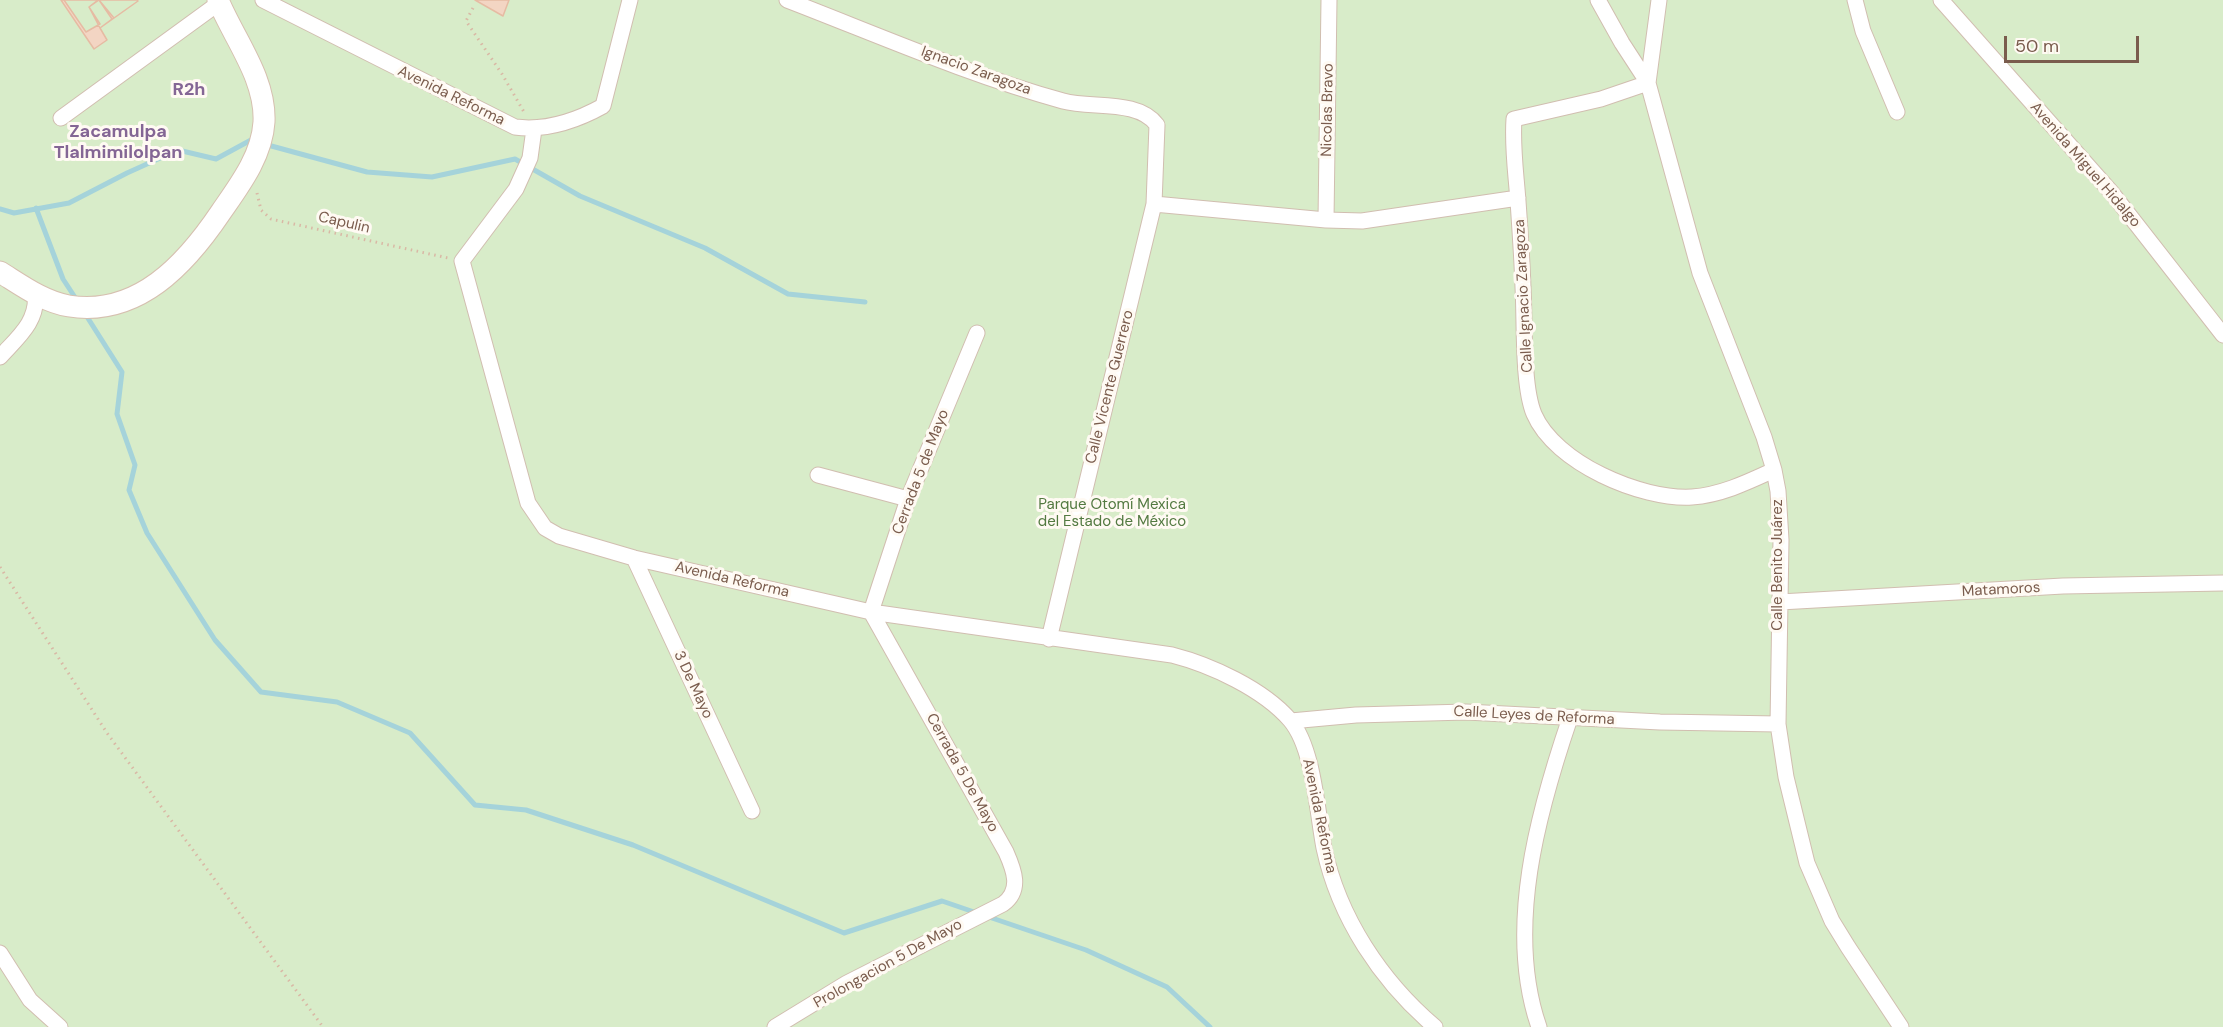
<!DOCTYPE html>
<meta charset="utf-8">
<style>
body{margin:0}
#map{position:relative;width:2223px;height:1027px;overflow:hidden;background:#fdf6ec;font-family:"DM Sans",sans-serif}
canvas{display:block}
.scale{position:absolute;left:2004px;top:36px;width:135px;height:27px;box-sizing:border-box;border:3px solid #7a5c4d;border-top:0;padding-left:8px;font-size:18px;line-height:21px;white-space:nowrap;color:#7a5c4d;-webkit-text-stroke:4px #fffaf3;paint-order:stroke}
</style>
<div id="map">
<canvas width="2223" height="1027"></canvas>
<div class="scale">50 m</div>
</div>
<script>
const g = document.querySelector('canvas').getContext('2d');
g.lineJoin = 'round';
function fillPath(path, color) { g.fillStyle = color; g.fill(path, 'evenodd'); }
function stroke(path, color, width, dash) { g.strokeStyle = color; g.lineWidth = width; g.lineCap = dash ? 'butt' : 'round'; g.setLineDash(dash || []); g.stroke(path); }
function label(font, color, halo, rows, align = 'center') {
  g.font = font + ' "DM Sans",sans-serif'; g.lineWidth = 6; g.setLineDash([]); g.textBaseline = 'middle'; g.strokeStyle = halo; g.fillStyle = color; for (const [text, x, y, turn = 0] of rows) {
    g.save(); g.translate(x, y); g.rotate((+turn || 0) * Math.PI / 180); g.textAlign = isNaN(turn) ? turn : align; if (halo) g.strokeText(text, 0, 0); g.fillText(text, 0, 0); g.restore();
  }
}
fillPath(new Path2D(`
 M 0,0 L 2223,0 L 2223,1027 L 0,1027 Z`), '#d8ecc9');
stroke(new Path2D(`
 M 264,144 L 367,172 L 432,177 L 515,159 L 580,196 L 705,248 L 788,294 L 865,302
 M 36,208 L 63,279 L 78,302
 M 0,209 L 14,213 L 69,203 L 127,173 L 178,150 L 216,159 L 251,140 L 255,141
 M 84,312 L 122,372 L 117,414 L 135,465 L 129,490 L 147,533 L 215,640 L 261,692 L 337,702 L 410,733 L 475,805 L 526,810 L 633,845 L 844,933 L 942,901 L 977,913
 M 986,916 L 1086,950 L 1167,987 L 1210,1027`), '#a5d3da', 5);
const building = new Path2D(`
 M 61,0 L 137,0 L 138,1 L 100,28 L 107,40 L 94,49 Z
 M 64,0 L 98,0 L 89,7 L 100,24 L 86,32 Z
 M 99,0 L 137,0 L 138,1 L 114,18 Z
 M 99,0 L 112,19 L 100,28 L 89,7 Z
 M 475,0 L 509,0 L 503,16 Z`);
fillPath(building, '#f3d5c3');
stroke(building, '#e6bba3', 1.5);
const street = new Path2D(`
 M 263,0 L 515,127 C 546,131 576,121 603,106 L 630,0
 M 787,0 C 878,35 969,75 1063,101 C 1092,109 1138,99 1157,125 L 1154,204 L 1049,639
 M 1598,0 L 1622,43 L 1648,83 L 1700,273 L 1764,437 L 1774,470 L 1778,491 L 1781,540 L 1778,724 L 1786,777 L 1807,863 L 1832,921 L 1848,947 L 1901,1027
 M 1855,0 L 1863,31 L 1897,112
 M 1941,0 L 2112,193 L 2223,335
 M 1648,83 L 1601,99 L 1514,119 C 1512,147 1516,173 1518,201 C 1520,230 1522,258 1523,287 C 1525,321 1522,385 1534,414 C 1555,463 1641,500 1692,497 C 1721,495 1748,482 1774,470
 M 1648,83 L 1659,0
 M 61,118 L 219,3
 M 534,129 L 530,158 L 516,189 L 462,261 L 528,503 L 545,528 L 559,536 L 634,558 L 871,612 L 1172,655 C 1211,665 1263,689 1290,720 C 1314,748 1317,812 1324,848 C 1339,918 1381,981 1435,1027
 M 1154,204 L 1326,220 L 1362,221 L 1518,198
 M 1326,220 L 1329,0
 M 0,357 C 17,338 39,321 35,293
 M 818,475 L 908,499
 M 634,558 L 752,811
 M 1780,602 L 2063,586 L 2223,583
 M 1291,721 L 1356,715 L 1466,712 L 1660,722 L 1778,724
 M 0,953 L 30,1000 L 60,1027
 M 775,1027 L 847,983 L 1003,904 C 1022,890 1014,870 1006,852 L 871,612 L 908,499 L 977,333
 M 1539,1027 C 1505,929 1538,812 1570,718`);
const secondary = new Path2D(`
 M 0,272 C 21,285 44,302 69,306 C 138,317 186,264 221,212 C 239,186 262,156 264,122 C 266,78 234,39 218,0`);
stroke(street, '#d1beb0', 17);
stroke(secondary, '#d6c0b0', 23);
stroke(new Path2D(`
 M 473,8 L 466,21 L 502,74 L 524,112
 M 257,193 L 261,210 L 271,219 L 448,258
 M 0,567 L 107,733 L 323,1027`), '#d9b8a5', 3, [1.5, 4.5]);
stroke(street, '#fff', 15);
stroke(secondary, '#fff', 21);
label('15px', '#7a5c4d', '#fffaf3', [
 ["Ignacio Zaragoza",976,71,20],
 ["Avenida Reforma",451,96,26],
 ["Nicolas Bravo",1328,110,-89],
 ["Avenida Miguel Hidalgo",2085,165,49],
 ["Capulin",344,223,13],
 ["Calle Ignacio Zaragoza",1524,296,-93],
 ["Calle Vicente Guerrero",1110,387,-76],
 ["Cerrada 5 de Mayo",921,472,-69],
 ["Calle Benito Juárez",1778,565,-90],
 ["Avenida Reforma",732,580,13],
 ["Matamoros",2001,590,-3],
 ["3 De Mayo",693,685,65],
 ["Calle Leyes de Reforma",1534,716,3],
 ["Cerrada 5 De Mayo",962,773,61],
 ["Avenida Reforma",1319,816,78],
 ["Prolongacion 5 De Mayo",888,964,-29]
]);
label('15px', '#537a41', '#fffaf3', [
 ["Parque Otomí Mexica",1112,505],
 ["del Estado de México",1112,522]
]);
label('bold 18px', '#846695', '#fffaf3', [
 ["R2h",189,90],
 ["Zacamulpa",118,132],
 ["Tlalmimilolpan",118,153]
]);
</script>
